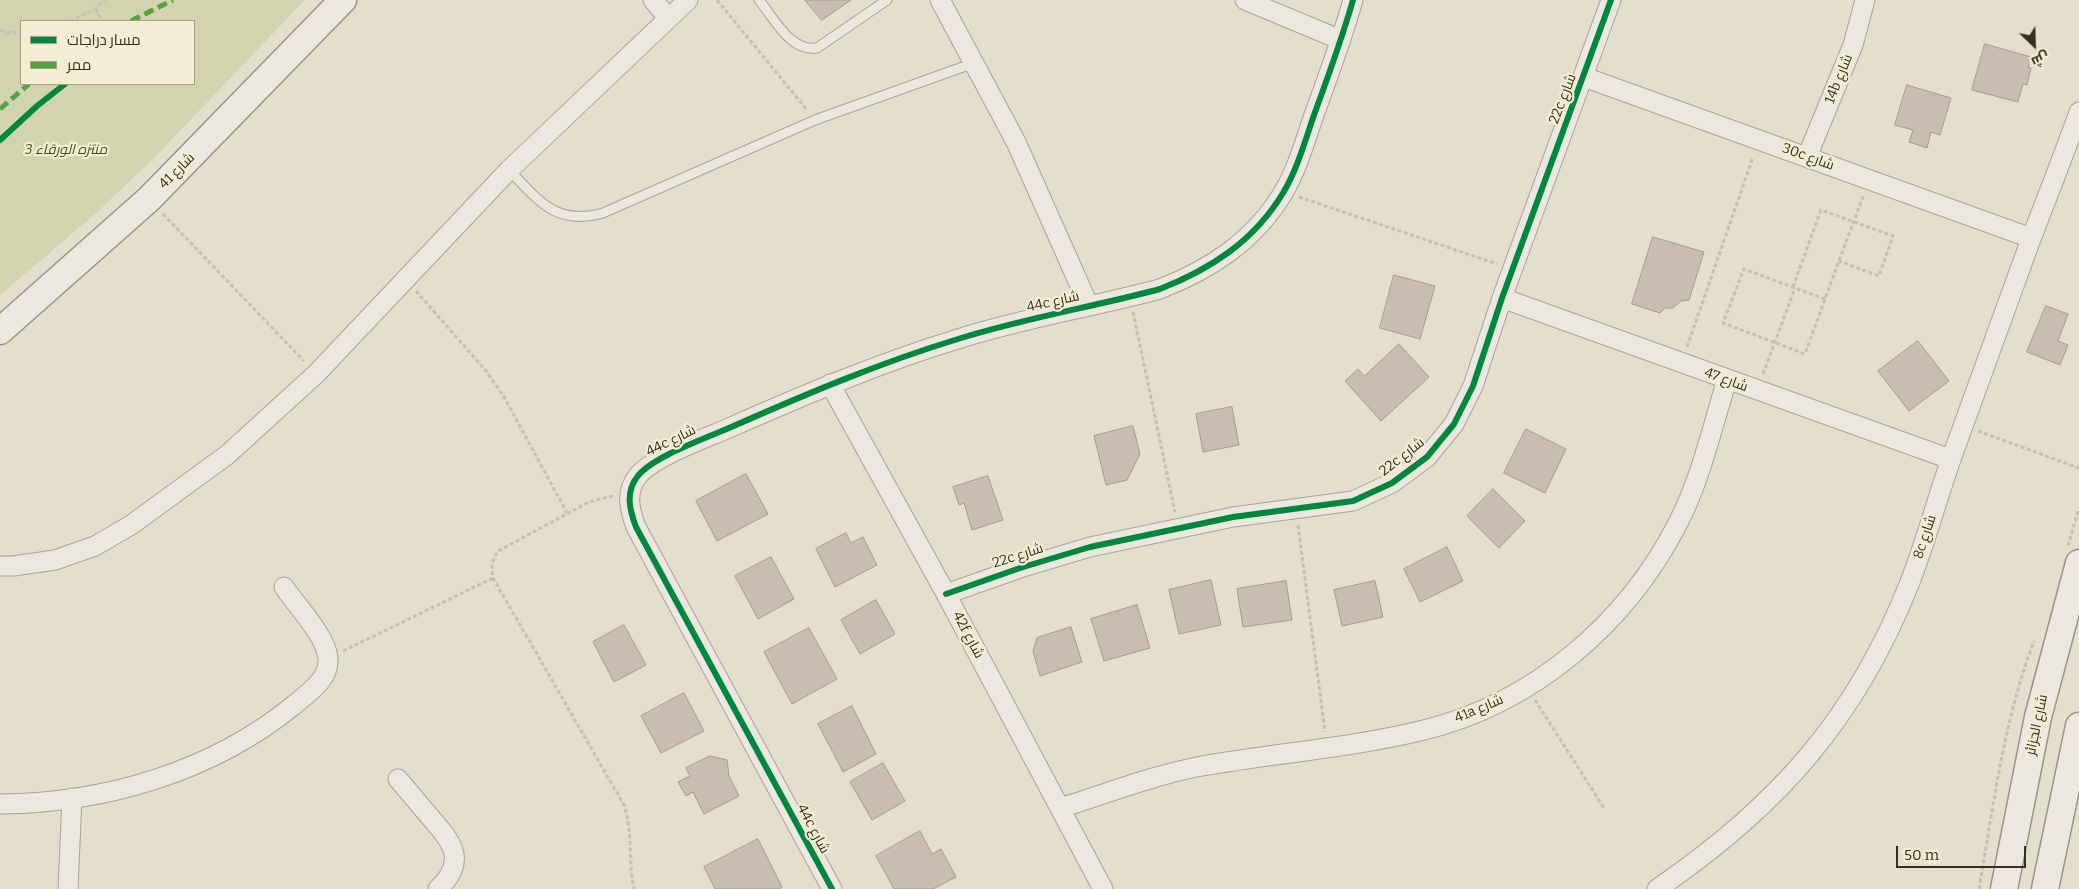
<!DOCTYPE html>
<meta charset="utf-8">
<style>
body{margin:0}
#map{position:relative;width:2079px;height:889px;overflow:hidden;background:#e4decd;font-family:Bitter,Cairo,serif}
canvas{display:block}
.legend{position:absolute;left:20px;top:20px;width:175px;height:65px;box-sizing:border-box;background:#f5edd3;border:1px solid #a9a08b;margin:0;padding:6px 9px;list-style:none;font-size:15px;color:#382c1e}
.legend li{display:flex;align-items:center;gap:10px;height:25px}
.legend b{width:25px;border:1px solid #a9a08b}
.north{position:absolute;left:2009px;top:20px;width:50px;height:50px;-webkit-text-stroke:4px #f5edd3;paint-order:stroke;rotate:156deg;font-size:14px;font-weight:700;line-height:20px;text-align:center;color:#382c1e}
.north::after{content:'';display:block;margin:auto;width:18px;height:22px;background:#382c1e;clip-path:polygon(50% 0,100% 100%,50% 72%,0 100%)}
.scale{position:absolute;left:1896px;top:846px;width:130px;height:22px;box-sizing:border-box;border:2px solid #382c1e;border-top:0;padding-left:6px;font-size:15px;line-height:18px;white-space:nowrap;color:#382c1e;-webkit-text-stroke:4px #f5edd3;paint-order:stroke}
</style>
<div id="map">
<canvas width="2079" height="889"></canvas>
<ul class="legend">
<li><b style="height:6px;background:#00873e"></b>مسار دراجات</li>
<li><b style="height:6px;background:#53a441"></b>ممر</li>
</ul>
<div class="north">ش</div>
<div class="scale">50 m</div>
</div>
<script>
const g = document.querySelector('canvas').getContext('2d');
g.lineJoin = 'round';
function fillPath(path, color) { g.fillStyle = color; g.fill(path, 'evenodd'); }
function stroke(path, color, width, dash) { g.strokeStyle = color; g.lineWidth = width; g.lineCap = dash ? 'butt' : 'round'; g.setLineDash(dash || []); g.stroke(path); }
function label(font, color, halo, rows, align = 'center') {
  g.font = font + ' Bitter,Cairo,serif'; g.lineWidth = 4.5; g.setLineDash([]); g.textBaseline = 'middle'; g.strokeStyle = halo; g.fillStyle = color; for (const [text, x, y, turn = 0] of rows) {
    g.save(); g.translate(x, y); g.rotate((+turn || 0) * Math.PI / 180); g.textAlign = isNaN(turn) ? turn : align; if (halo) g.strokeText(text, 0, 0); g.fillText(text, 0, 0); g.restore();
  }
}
fillPath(new Path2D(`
 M 0,0 L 305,0 L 152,160 L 94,215 L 0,295 ZM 21,21 L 194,21 L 194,84 L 21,84 Z`), '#d2d4b0');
const building = new Path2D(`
 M 805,0 L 851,0 L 822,20 Z
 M 1985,44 L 2031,57 L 2028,67 L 2031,68 L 2027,85 L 2023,84 L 2018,102 L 1972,90 Z
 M 1907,85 L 1951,98 L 1940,135 L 1931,132 L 1927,148 L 1909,142 L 1913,130 L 1895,125 Z
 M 1653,237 L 1704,252 L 1689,300 L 1681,301 L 1673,308 L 1665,308 L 1660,313 L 1632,304 Z
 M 1394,275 L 1435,286 L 1420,339 L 1380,328 Z
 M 2046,306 L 2068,314 L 2058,341 L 2068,345 L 2060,365 L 2027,352 Z
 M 1918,341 L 1949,381 L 1909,411 L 1878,371 Z
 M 1399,344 L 1429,377 L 1381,421 L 1345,381 L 1358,369 L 1364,376 Z
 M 1232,407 L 1239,445 L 1203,452 L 1196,414 Z
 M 1133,426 L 1140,454 L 1127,480 L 1106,485 L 1094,436 Z
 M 1526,429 L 1566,449 L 1545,493 L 1504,473 Z
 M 746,474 L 768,514 L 717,541 L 696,501 Z
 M 988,476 L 1003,520 L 972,530 L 964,503 L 959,505 L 953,487 Z
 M 1493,489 L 1525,521 L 1499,548 L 1467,516 Z
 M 846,533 L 851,543 L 863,537 L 877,565 L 835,587 L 816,549 Z
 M 1447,547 L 1463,581 L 1420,602 L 1404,569 Z
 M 771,557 L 794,599 L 758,619 L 735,576 Z
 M 1211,580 L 1221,625 L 1179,634 L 1169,590 Z
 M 1286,581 L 1292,620 L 1243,627 L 1237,589 Z
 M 1375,581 L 1383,617 L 1342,626 L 1334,590 Z
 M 876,600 L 895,634 L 860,654 L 841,620 Z
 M 1137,605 L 1150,648 L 1104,661 L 1091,619 Z
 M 624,625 L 646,665 L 614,682 L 593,642 Z
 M 1071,627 L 1082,662 L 1040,676 L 1033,651 L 1037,638 Z
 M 809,628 L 837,679 L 792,704 L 764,652 Z
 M 684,693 L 704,731 L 661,753 L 641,716 Z
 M 852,706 L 876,754 L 843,772 L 818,724 Z
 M 710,756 L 727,760 L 729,776 L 739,796 L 704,814 L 693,792 L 686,796 L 678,782 L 690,776 L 686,768 Z
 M 883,763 L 905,801 L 872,820 L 850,782 Z
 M 920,831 L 932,854 L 941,849 L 956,877 L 933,889 L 894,889 L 876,856 Z
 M 758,839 L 782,887 L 779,889 L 715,889 L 704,867 Z`);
fillPath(building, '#c8bdae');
stroke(building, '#a49a8d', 1);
const lane = new Path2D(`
 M 759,0 C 774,18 790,52 817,48 L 887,0
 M 509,170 C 539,201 556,226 603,213 L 815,120 L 974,63`);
const street = new Path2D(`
 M 653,0 L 668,18
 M 940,0 L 1016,142 L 1089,306
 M 1245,0 L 1341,40
 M 1584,77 L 2031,238
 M 1807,157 L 1853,45 L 1865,0
 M 1502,298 L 1950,459
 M 830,384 L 946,594 L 1103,889
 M 0,566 L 14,566 L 55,560 L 95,546 L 131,525 L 227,455 L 316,374 L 509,170 L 688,0
 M 946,594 L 1020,568 L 1090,547 L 1233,517 L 1353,501 L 1392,483 L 1427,457 L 1454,424 L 1473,386 L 1502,298 L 1611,0
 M 398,779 C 409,792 419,804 430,817 C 452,842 468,861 438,889
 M 0,804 C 105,803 212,772 294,705 C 308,693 330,679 328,658 C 326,636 296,605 284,587
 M 1061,808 C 1108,793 1154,775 1202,766 C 1276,753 1351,748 1424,730 C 1534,703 1627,623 1678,523 C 1701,479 1712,427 1727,380
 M 68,889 L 72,798
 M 832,889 L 636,527 C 630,511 625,493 637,477 C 652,457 704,439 729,428 C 804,395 879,363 958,339 C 1024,318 1093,307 1160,289 C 1211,269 1254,241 1283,193 C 1297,170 1305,141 1314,115 C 1328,77 1342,39 1353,0
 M 1657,889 C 1777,807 1856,719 1910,582 C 1928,536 1940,487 1958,440 C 1982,373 2006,306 2031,239 C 2047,197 2064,155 2079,112`);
const secondary = new Path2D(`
 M 0,331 L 149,199 L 343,0
 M 2004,889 L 2038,717 L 2079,563
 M 2045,889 L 2079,726`);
stroke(lane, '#a9a397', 11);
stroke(street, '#a9a397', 21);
stroke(secondary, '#999386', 29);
stroke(new Path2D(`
 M 717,0 L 807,110
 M 95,9 L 102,21
 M 70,21 L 95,9 L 105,0
 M 0,30 L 10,33 L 21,32
 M 1299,197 L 1497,264
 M 163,214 L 304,361
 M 1793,287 L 1821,210 L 1893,236 L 1879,276 L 1839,261
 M 416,291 L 486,371 L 504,397 L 567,513
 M 1825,299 L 1744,269 L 1723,323 L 1805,354 C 1824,301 1844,247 1864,194
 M 1133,312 L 1175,512
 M 1687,347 L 1753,157
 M 1763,374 L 1795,288
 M 1978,431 L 2079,468
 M 613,496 L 589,502 L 498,551 C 492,560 491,567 493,578 L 624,805 C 633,832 628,861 634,889
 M 1298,525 L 1325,732
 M 2068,546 L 2079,508
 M 343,651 L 493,578
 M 1535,700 L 1604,808
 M 1979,889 C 1994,804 2003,723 2034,641`), '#c5bfb5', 3, [4, 2.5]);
stroke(lane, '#ece8df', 9);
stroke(street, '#ece8df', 19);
stroke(secondary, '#ece8df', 26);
stroke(new Path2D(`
 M 131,21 L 173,0
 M 0,109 L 29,84`), '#53a441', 5, [10, 5]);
stroke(new Path2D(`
 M 0,140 L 37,106 L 65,84
 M 946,594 L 1020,568 L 1090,547 L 1233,517 L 1353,501 L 1392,483 L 1427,457 L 1454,424 L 1473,386 L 1502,298 L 1611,0
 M 832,889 L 636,527 C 630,511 625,493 637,477 C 652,457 704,439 729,428 C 804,395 879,363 958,339 C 1024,318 1093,307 1160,289 C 1211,269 1254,241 1283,193 C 1297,170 1305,141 1314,115 C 1328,77 1342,39 1353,0`), '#00873e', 6);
label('14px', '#382c1e', '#f5edd3', [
 ["14b شارع",1839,79,-68],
 ["22c شارع",1563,99,-69],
 ["30c شارع",1808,157,20],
 ["شارع 41",177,171,-45],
 ["44c شارع",1053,302,-13],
 ["شارع 47",1726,380,20],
 ["44c شارع",671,441,-26],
 ["22c شارع",1402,457,-38],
 ["8c شارع",1925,537,-72],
 ["22c شارع",1018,556,-18],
 ["42f شارع",968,635,62],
 ["41a شارع",1479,709,-23],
 ["شارع الجزائر",2037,725,-78],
 ["44c شارع",813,829,62]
]);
label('italic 14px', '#465425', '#f5edd3', [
 ["منتزه الورقاء 3",66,150]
]);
</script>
